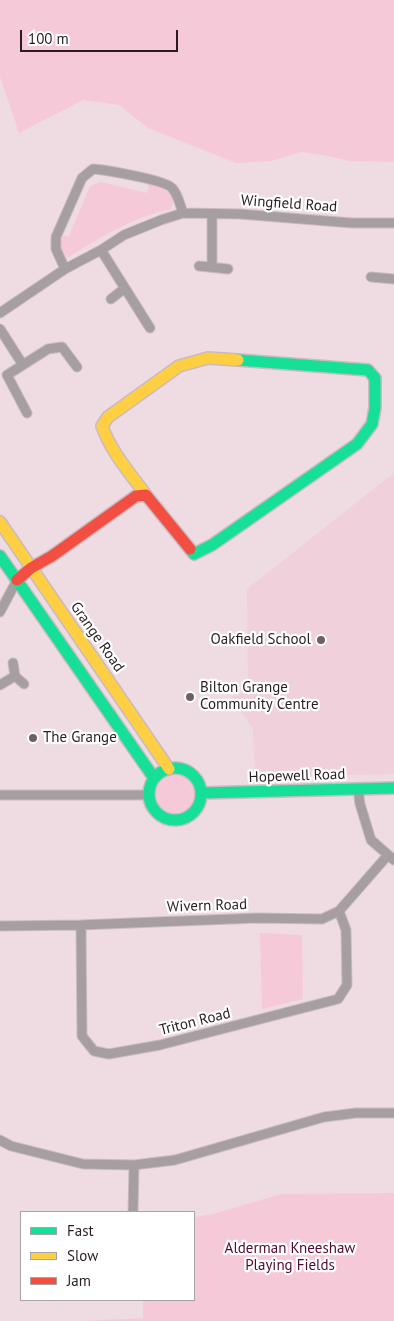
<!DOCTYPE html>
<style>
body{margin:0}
#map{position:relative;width:394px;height:1321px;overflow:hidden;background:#eedce2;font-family:"PT Sans",sans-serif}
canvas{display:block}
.legend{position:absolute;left:20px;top:1211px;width:175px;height:90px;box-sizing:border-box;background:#fff;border:1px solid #a9a5a6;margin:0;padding:6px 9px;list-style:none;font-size:15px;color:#291d21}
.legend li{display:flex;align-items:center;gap:10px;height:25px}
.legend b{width:25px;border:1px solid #a9a5a6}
.scale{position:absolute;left:20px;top:30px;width:158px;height:22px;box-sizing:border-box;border:2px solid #291d21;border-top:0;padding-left:6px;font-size:15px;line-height:18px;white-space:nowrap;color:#291d21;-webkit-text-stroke:4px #fff;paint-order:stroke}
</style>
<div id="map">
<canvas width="394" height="1321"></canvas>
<ul class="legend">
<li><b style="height:6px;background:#16e098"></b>Fast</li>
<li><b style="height:6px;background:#ffcf43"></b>Slow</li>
<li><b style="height:6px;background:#f24e42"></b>Jam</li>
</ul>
<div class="scale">100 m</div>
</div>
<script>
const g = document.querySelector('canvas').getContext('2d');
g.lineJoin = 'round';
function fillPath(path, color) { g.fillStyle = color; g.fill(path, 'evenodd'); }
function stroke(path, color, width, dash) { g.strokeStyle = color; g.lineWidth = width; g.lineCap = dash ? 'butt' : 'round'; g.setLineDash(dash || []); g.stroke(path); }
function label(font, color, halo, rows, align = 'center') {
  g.font = font + ' "PT Sans",sans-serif'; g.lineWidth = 4.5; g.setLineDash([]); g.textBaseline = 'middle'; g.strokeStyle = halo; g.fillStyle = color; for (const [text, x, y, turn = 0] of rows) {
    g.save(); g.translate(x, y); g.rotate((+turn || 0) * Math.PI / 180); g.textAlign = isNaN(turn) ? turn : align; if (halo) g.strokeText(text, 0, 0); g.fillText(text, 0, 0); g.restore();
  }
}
fillPath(new Path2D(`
 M 394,473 L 394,774 L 255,777 L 253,729 L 231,697 L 248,691 L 247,589 Z`), '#f0d0da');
fillPath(new Path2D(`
 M 0,0 L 394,0 L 394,162 L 349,161 L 328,156 L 301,152 L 271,161 L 236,163 L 148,128 L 119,105 L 83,100 L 19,133 L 0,77 Z
 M 101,182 L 147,193 L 149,184 C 161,187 179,193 171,209 C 133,217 101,237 69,257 L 66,257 L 60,247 L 60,236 L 69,236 L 90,186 Z
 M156 794a19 19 0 1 1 38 0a19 19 0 1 1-38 0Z
 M 260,933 L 302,935 L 303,999 L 262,1009 Z
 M 394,1193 L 394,1321 L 80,1321 L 143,1318 L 143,1300 L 194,1300 L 194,1217 L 213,1214 L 281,1194 Z`), '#f6c9d9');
const street = new Path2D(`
 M 212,214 L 212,266
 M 101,250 L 150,328
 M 199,266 L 228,269
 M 65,269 L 56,249 L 56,237 L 82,178 L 93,169 C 106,170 165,180 172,188 C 178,194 180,205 183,213
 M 371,277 L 394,279
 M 111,299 L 125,288
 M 0,313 L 65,269 L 101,250 L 124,235 L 161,220 L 183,213 L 240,214 L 352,223 L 394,223
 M 0,329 L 23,365
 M 27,413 L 7,375 L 48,349 L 62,347 L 77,367
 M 0,612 L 17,580
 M 13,663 L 15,676 L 24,684
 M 0,685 L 15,676
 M 358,789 L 360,804 L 371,840 L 394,860
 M 0,795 L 149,795
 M 81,925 L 82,1036 L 94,1051 L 109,1054 L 160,1045 L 338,999 L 347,985 L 346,930 L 339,911
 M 0,926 L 81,925 L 257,918 L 322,919 L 339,911 L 388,855
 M 0,1140 L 11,1146 L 83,1164 L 134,1165 L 175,1160 L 324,1117 L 356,1113 L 394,1113
 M 133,1212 L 134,1165`);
const fast = new Path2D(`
 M 190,549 L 194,554 L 212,545 L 357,444 L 372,424 L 375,408 L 375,378 L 368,370 L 238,360
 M 0,556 L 154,778
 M149 794a26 26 0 1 1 52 0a26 26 0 1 1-52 0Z
 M 201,793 L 394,788`);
const slow = new Path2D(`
 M 146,495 C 130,473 111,452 102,426 L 108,417 L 179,366 L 208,358 L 238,360
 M 0,522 L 169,769`);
const jam = new Path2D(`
 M 17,580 L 31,568 L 52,556 L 136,496 L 146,495 L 190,549`);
stroke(street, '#c9bbc0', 11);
stroke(fast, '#c9bbc0', 14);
stroke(slow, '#c9bbc0', 14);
stroke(jam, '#c9bbc0', 14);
stroke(street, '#a79ea1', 9);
stroke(fast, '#16e098', 11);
stroke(slow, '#ffcf43', 11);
stroke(jam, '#f24e42', 11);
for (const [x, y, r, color] of [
 [321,640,5,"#6e6065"],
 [190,697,5,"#6e6065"],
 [33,738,5,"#6e6065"]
]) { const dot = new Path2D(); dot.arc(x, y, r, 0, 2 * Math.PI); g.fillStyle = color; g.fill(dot); stroke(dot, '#fff', 2); }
label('15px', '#291d21', '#fff', [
 ["Wingfield Road",289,204,4],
 ["Grange Road",97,637,55],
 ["Hopewell Road",297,776,-2],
 ["Wivern Road",207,906,-2],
 ["Triton Road",195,1022,-14]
]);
label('15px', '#291d21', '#fff', [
 ["Oakfield School",311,640,"right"],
 ["Bilton Grange",200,688],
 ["Community Centre",200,705],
 ["The Grange",43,738]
], 'left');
label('15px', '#53092e', '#fff', [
 ["Alderman Kneeshaw",290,1249],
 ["Playing Fields",290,1266]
]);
</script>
